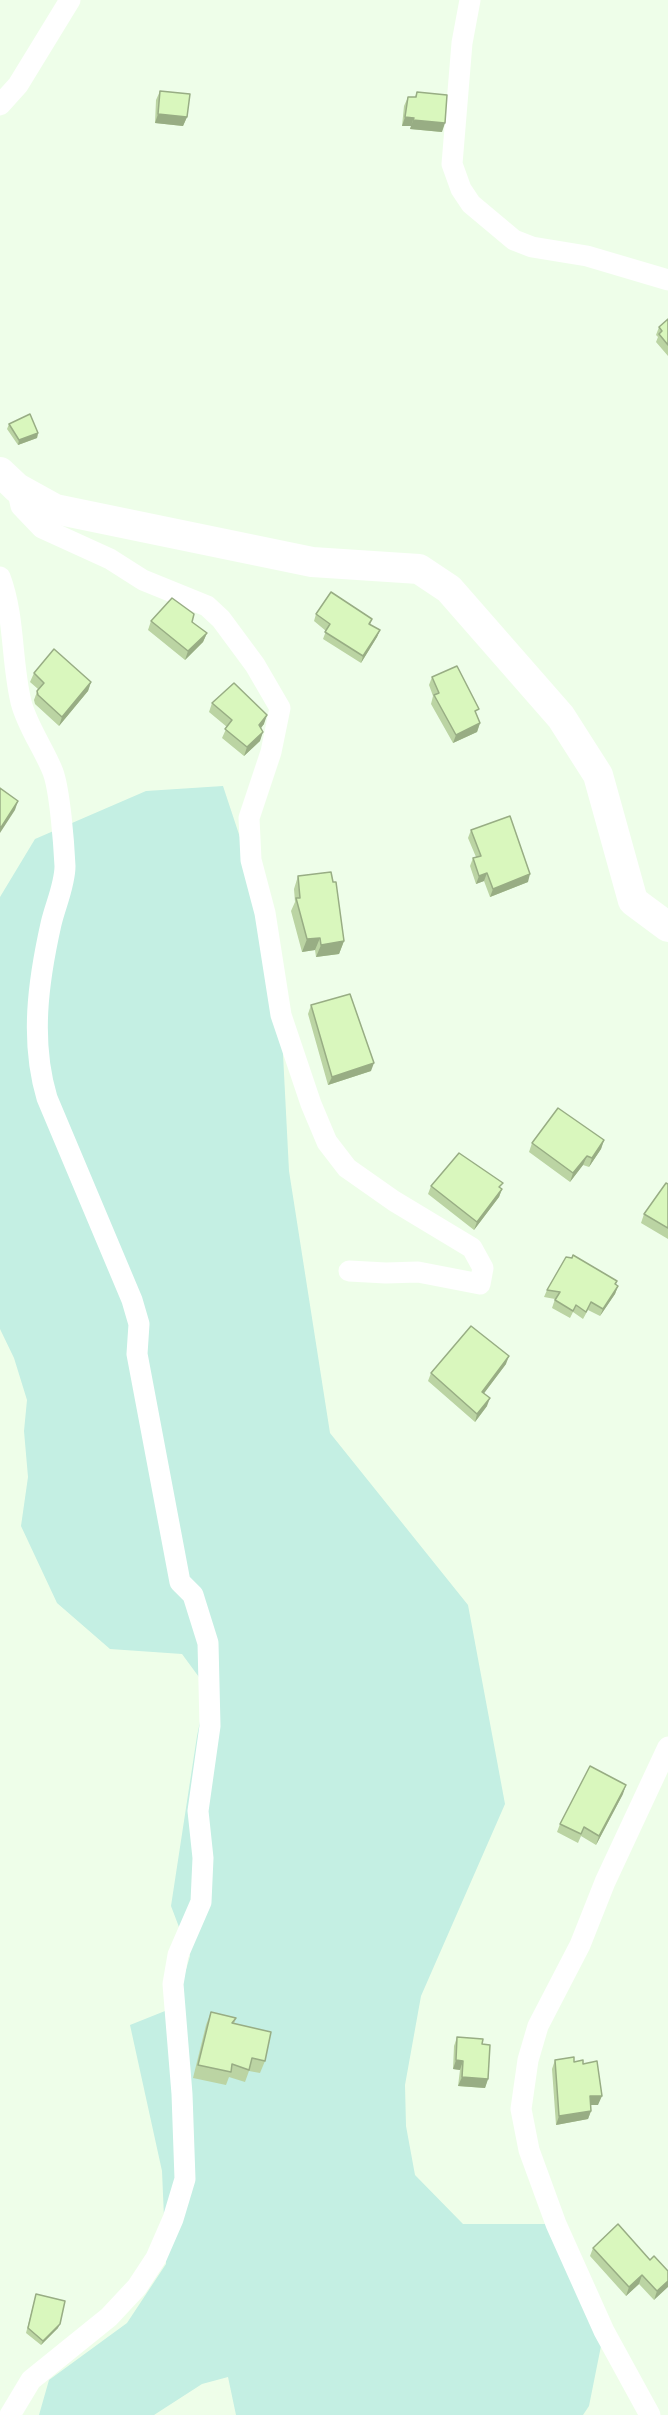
<!DOCTYPE html>
<style>
body{margin:0}
canvas{display:block;background:#eefee9}
</style>
<canvas width="668" height="2415"></canvas>
<script>
const g = document.querySelector('canvas').getContext('2d');
g.lineJoin = 'round';
function fillPath(path, color) { g.fillStyle = color; g.fill(path, 'evenodd'); }
function stroke(path, color, width, dash) { g.strokeStyle = color; g.lineWidth = width; g.lineCap = dash ? 'butt' : 'round'; g.setLineDash(dash || []); g.stroke(path); }
fillPath(new Path2D(`
 M 223,786 L 265,913 L 281,1015 L 289,1171 L 330,1433 L 468,1605 L 505,1804 L 421,1996 L 405,2085 L 406,2126 L 415,2175 L 463,2224 L 556,2224 L 604,2331 L 589,2406 L 583,2415 L 236,2415 L 228,2377 L 202,2384 L 154,2415 L 39,2415 L 49,2380 L 127,2323 L 166,2264 L 162,2171 L 130,2025 L 175,2007 L 190,1956 L 171,1906 L 197,1736 L 207,1688 L 182,1654 L 110,1649 L 57,1603 L 21,1526 L 28,1477 L 24,1431 L 27,1400 L 14,1358 L 0,1329 L 0,897 L 35,839 L 146,791 Z`), '#c4efe3');
stroke(new Path2D(`
 M 470,0 L 462,43 L 452,164 L 461,189 L 471,204 L 514,240 L 532,247 L 587,256 L 668,280
 M 0,105 L 18,85 L 70,0
 M 17,488 L 21,506 L 42,528 L 110,559 L 143,580 L 207,606 L 221,619 L 255,665 L 280,708 L 271,752 L 249,818 L 251,860 L 265,913 L 281,1015 L 311,1104 L 327,1142 L 347,1168 L 394,1201 L 472,1248 L 483,1268 L 480,1284 L 418,1272 L 386,1273 L 349,1271
 M 0,577 C 15,617 11,660 21,702 C 27,726 44,749 53,772 C 60,791 64,845 65,866 C 65,885 55,906 51,924 C 38,982 30,1041 47,1098 L 132,1300 L 139,1324 L 137,1354 L 180,1582 L 193,1595 L 208,1643 L 210,1726 L 198,1811 L 203,1858 L 201,1902 L 178,1955 L 173,1984 L 182,2094 L 185,2179 L 173,2219 L 156,2258 L 137,2287 L 109,2317 L 31,2380 L 10,2415
 M 650,2415 L 604,2331 L 556,2224 L 529,2150 L 521,2109 L 528,2060 L 538,2026 L 580,1945 L 605,1882 L 668,1747`), '#fff', 21);
stroke(new Path2D(`
 M 0,472 L 17,488 L 55,509 L 312,562 L 419,569 L 449,589 L 561,717 L 598,775 L 633,901 L 668,927`), '#fff', 30);
fillPath(new Path2D(`
 M 160,91 L 187,117 L 183,126 L 155,123 L 156,100 Z
 M 417,92 L 442,132 L 410,129 L 411,126 L 402,126 L 404,106 L 408,97 L 415,97 Z
 M 668,319 L 668,356 L 656,342 L 658,337 L 656,335 L 659,327 Z
 M 9,424 L 38,433 L 37,438 L 18,445 L 7,429 Z
 M 316,614 L 372,619 L 370,625 L 380,630 L 377,637 L 361,663 L 323,639 L 326,631 L 314,621 Z
 M 151,621 L 192,622 L 207,633 L 203,642 L 185,660 L 148,630 Z
 M 34,673 L 91,682 L 88,691 L 59,726 L 35,704 L 34,700 L 38,689 L 30,682 Z
 M 432,677 L 477,715 L 480,723 L 477,732 L 453,743 L 431,704 L 433,696 L 429,685 Z
 M 212,703 L 264,724 L 261,728 L 260,741 L 244,756 L 222,738 L 227,727 L 209,712 Z
 M 471,830 L 528,882 L 490,897 L 484,881 L 476,884 L 470,866 L 473,858 L 476,857 L 468,838 Z
 M 298,876 L 333,882 L 344,941 L 339,954 L 316,957 L 315,950 L 302,952 L 291,911 L 295,902 L 294,889 Z
 M 311,1005 L 371,1071 L 328,1085 L 308,1014 Z
 M 604,1140 L 601,1149 L 589,1167 L 583,1165 L 570,1182 L 529,1152 L 532,1143 Z
 M 668,1184 L 668,1239 L 641,1223 L 644,1214 Z
 M 431,1186 L 501,1188 L 502,1189 L 499,1197 L 474,1230 L 428,1194 Z
 M 617,1281 L 616,1284 L 618,1286 L 615,1294 L 600,1316 L 588,1310 L 583,1319 L 573,1312 L 570,1318 L 552,1308 L 555,1299 L 544,1297 L 547,1290 Z
 M 506,1364 L 484,1393 L 487,1406 L 475,1422 L 428,1381 L 431,1373 Z
 M 623,1794 L 596,1845 L 581,1836 L 578,1843 L 557,1832 L 560,1824 Z
 M 211,2012 L 236,2018 L 234,2024 L 265,2061 L 260,2073 L 249,2071 L 245,2082 L 229,2077 L 226,2085 L 193,2078 L 206,2025 Z
 M 457,2037 L 482,2044 L 488,2079 L 485,2088 L 458,2086 L 460,2070 L 453,2069 L 454,2046 Z
 M 555,2060 L 583,2064 L 598,2105 L 591,2105 L 591,2111 L 588,2119 L 556,2125 L 552,2069 Z
 M 593,2248 L 650,2260 L 668,2271 L 654,2300 L 639,2284 L 626,2296 L 590,2256 Z
 M 36,2294 L 58,2328 L 41,2345 L 26,2333 Z`), '#bbd4a3');
fillPath(new Path2D(`
 M 158,114 L 187,117 L 183,126 L 155,123 Z
 M 405,117 L 414,118 L 411,126 L 402,126 Z
 M 413,120 L 445,123 L 442,132 L 410,129 Z
 M 38,433 L 37,438 L 18,445 L 19,440 Z
 M 380,630 L 377,637 L 361,663 L 363,656 Z
 M 207,633 L 203,642 L 185,660 L 188,651 Z
 M 91,682 L 88,691 L 59,726 L 62,717 Z
 M 267,715 L 264,724 L 256,734 L 259,725 Z
 M 480,723 L 477,732 L 453,743 L 456,735 Z
 M 263,732 L 260,741 L 244,756 L 247,747 Z
 M 18,801 L 15,810 L 0,833 L 0,829 Z
 M 487,873 L 484,881 L 476,884 L 479,876 Z
 M 530,874 L 528,882 L 490,897 L 493,889 Z
 M 320,938 L 315,950 L 302,952 L 307,939 Z
 M 344,941 L 339,954 L 316,957 L 321,945 Z
 M 374,1063 L 371,1071 L 328,1085 L 332,1077 Z
 M 604,1140 L 601,1149 L 589,1167 L 592,1158 Z
 M 587,1156 L 583,1165 L 570,1182 L 573,1173 Z
 M 502,1189 L 499,1197 L 474,1230 L 477,1222 Z
 M 618,1286 L 615,1294 L 600,1316 L 603,1309 Z
 M 509,1356 L 506,1364 L 479,1400 L 482,1392 Z
 M 490,1398 L 487,1406 L 475,1422 L 477,1414 Z
 M 626,1785 L 623,1794 L 596,1845 L 599,1836 Z
 M 456,2060 L 463,2061 L 460,2070 L 453,2069 Z
 M 462,2077 L 488,2079 L 485,2088 L 458,2086 Z
 M 590,2096 L 602,2096 L 598,2105 L 587,2105 Z
 M 591,2111 L 588,2119 L 556,2125 L 559,2116 Z
 M 642,2275 L 639,2284 L 626,2296 L 629,2287 Z
 M 668,2281 L 668,2287 L 654,2300 L 657,2291 Z
 M 60,2324 L 58,2328 L 41,2345 L 43,2341 Z`), '#98ad84');
const building = new Path2D(`
 M 160,91 L 190,94 L 187,117 L 158,114 Z
 M 417,92 L 447,95 L 445,123 L 413,120 L 414,118 L 405,117 L 408,97 L 416,97 Z
 M 668,319 L 668,345 L 659,334 L 662,331 L 659,327 Z
 M 30,414 L 38,433 L 19,440 L 9,424 Z
 M 331,592 L 372,619 L 369,624 L 380,630 L 363,656 L 325,632 L 330,624 L 316,614 Z
 M 172,598 L 194,614 L 192,622 L 207,633 L 188,651 L 151,621 Z
 M 54,649 L 91,682 L 62,717 L 38,695 L 37,691 L 44,683 L 34,673 Z
 M 457,666 L 479,709 L 475,711 L 480,723 L 456,735 L 434,695 L 439,693 L 432,677 Z
 M 234,683 L 267,715 L 259,725 L 263,732 L 247,747 L 225,729 L 232,720 L 212,703 Z
 M 0,788 L 18,801 L 0,829 Z
 M 510,816 L 530,874 L 493,889 L 487,873 L 479,876 L 473,858 L 481,856 L 471,830 Z
 M 331,872 L 333,882 L 336,882 L 344,941 L 321,945 L 320,938 L 307,939 L 296,898 L 300,898 L 298,876 Z
 M 350,994 L 374,1063 L 332,1077 L 311,1005 Z
 M 558,1108 L 604,1140 L 592,1158 L 587,1156 L 573,1173 L 532,1143 Z
 M 459,1153 L 503,1183 L 499,1187 L 502,1189 L 477,1222 L 431,1186 Z
 M 666,1183 L 668,1184 L 668,1228 L 644,1214 Z
 M 573,1255 L 617,1281 L 615,1284 L 618,1286 L 603,1309 L 591,1302 L 586,1312 L 576,1305 L 573,1311 L 555,1300 L 560,1292 L 547,1290 L 566,1257 L 572,1258 Z
 M 471,1326 L 509,1356 L 482,1392 L 490,1398 L 477,1414 L 431,1373 Z
 M 590,1766 L 626,1785 L 599,1836 L 584,1827 L 581,1834 L 560,1824 Z
 M 211,2012 L 236,2018 L 232,2023 L 271,2032 L 265,2061 L 252,2058 L 249,2070 L 232,2064 L 231,2072 L 198,2065 Z
 M 457,2037 L 483,2039 L 482,2044 L 490,2045 L 488,2079 L 462,2077 L 463,2061 L 456,2060 Z
 M 574,2057 L 574,2062 L 583,2060 L 583,2064 L 597,2061 L 602,2096 L 590,2096 L 591,2111 L 559,2116 L 555,2060 Z
 M 618,2224 L 650,2260 L 654,2256 L 668,2271 L 668,2281 L 657,2291 L 642,2275 L 629,2287 L 593,2248 Z
 M 36,2294 L 65,2301 L 60,2324 L 43,2341 L 28,2328 Z`);
fillPath(building, '#d9f7bd');
stroke(building, '#98ad84', 1.5);
</script>
